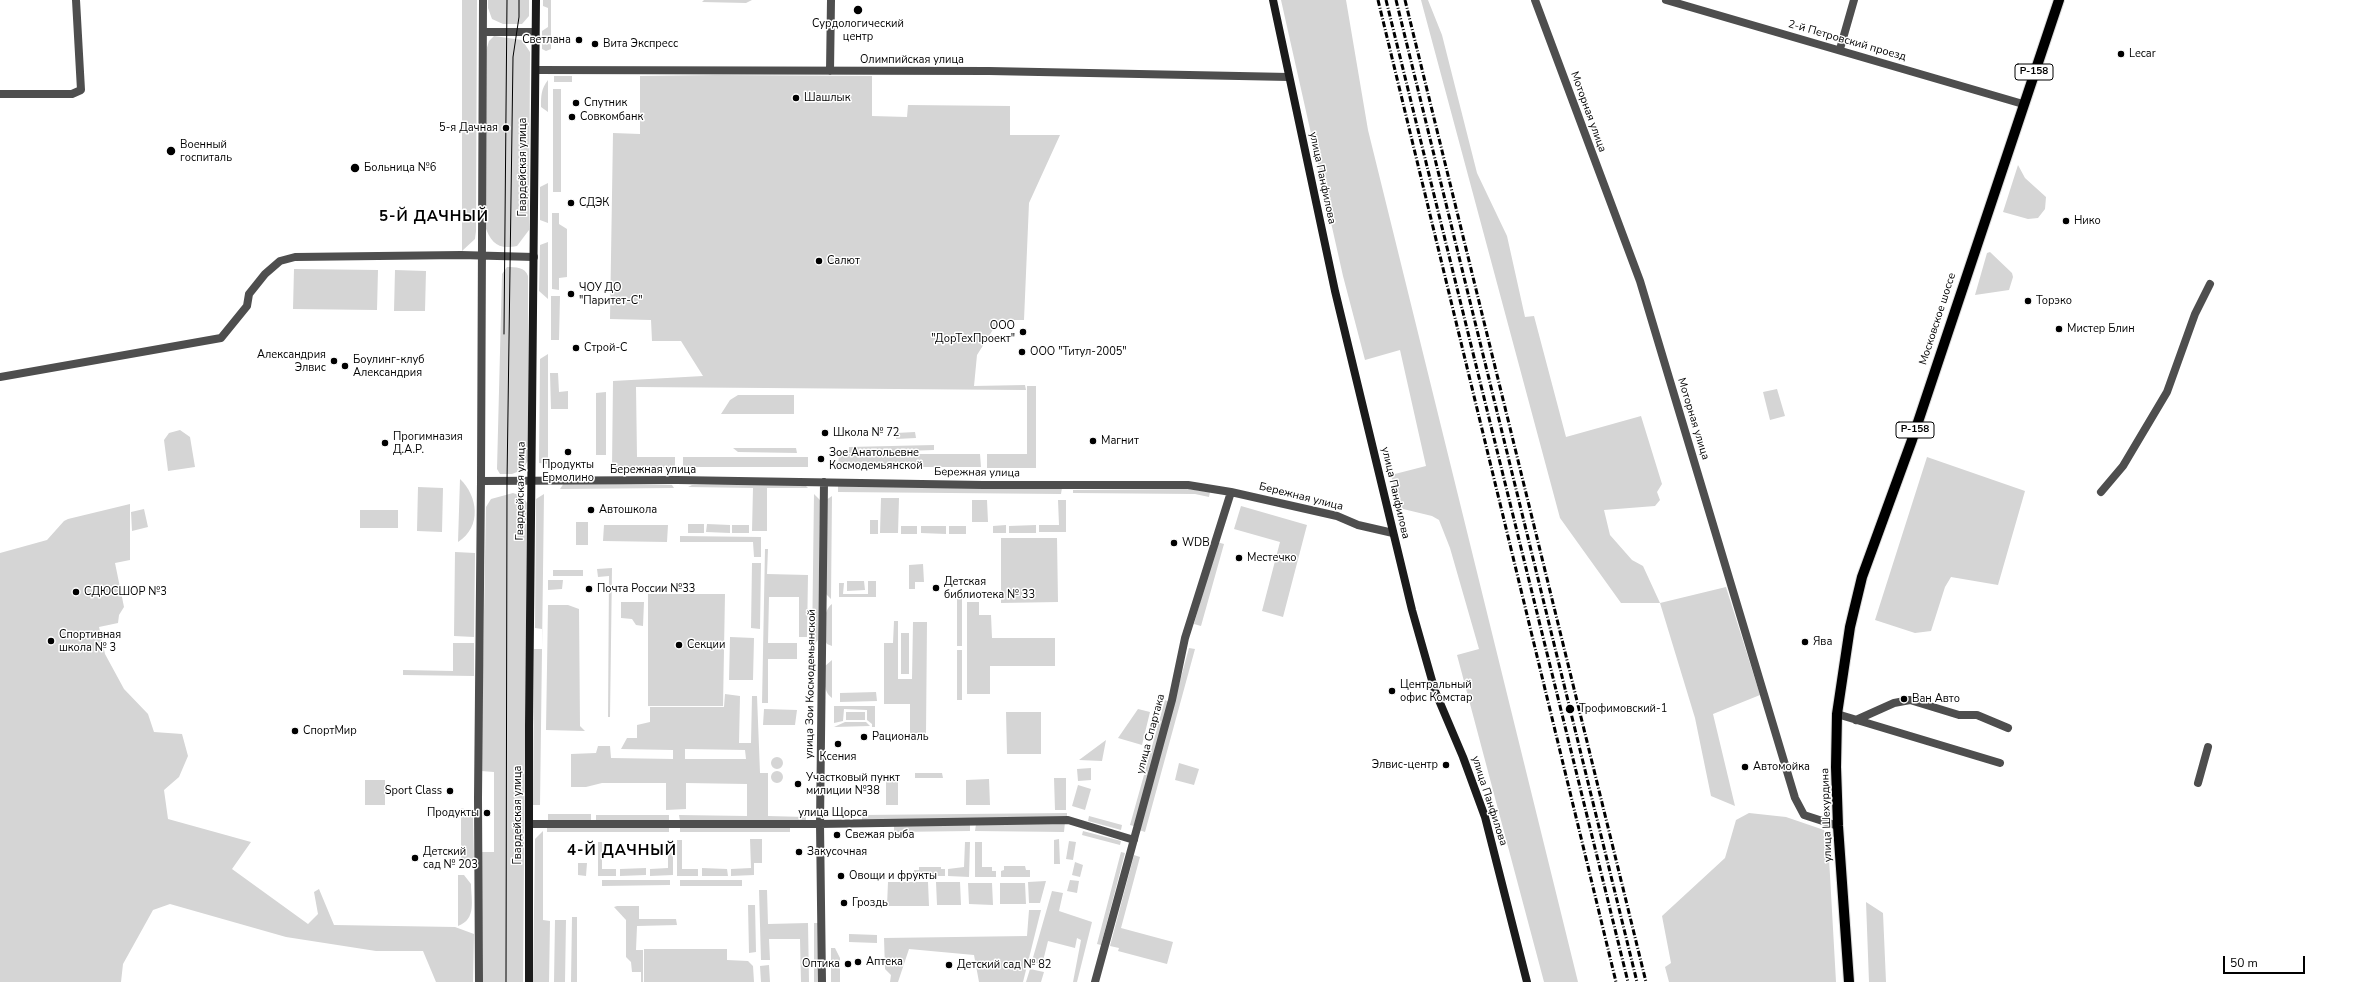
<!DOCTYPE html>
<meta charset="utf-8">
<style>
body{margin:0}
#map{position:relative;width:2361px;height:982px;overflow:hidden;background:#fff;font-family:"Nunito Sans",sans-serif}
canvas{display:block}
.scale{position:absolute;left:2223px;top:956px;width:82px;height:18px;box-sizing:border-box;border:2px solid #000;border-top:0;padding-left:5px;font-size:12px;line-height:14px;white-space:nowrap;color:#000;-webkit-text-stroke:3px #fff;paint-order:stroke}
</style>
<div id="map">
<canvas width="2361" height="982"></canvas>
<div class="scale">50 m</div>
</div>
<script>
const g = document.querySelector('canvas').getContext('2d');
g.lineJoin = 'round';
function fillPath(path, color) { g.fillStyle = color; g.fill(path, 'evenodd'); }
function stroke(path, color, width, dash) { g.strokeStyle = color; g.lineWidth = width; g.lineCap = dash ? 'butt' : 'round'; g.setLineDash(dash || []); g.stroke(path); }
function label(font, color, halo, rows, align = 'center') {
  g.font = font + ' "Nunito Sans",sans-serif'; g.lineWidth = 3; g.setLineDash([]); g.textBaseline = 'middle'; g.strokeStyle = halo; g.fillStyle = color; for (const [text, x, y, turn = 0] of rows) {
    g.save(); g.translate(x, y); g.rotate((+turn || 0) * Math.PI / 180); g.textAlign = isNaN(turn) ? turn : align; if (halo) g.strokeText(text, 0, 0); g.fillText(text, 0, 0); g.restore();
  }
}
fillPath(new Path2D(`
 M 462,0 L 477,0 L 476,231 L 475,239 L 462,251 Z
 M 488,0 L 529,0 L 529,16 L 522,24 L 503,24 L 492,19 L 488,8 Z
 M 543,0 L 551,0 L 551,49 L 546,51 L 542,49 L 542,31 L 548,27 L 548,8 L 543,6 Z
 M 704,0 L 752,0 L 746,3 L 702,2 Z
 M 1281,0 L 1346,0 L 1368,130 L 1578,982 L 1544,982 L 1457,655 L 1479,649 L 1450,548 L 1439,520 L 1432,516 L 1399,508 L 1391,475 L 1426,466 L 1400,350 L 1365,360 L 1343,276 Z
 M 1421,0 L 1428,0 L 1442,35 L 1477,173 L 1507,236 L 1525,317 L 1534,316 L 1566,437 L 1641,416 L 1662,484 L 1657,492 L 1660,500 L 1655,506 L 1604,510 L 1610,535 L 1632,560 L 1643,566 L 1660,603 L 1726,587 L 1760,695 L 1713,714 L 1735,806 L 1711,796 L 1695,718 L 1660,603 L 1621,603 L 1560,518 Z
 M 494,36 L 522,40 L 530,52 L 529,230 L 517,246 C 498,250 491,243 485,226 L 486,51 L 489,41 Z
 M 716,75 L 872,76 L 872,116 L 907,117 L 908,105 L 1010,106 L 1010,135 L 1060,135 L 1029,203 L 1024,320 L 999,320 L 977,355 L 974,386 L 1025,385 L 1026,390 L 636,387 L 637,457 L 675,457 L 675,468 L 612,467 L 613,381 L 703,376 L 681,341 L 652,341 L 651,320 L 610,319 L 613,133 L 640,134 L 640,76 Z
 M 554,76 L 572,76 L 572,82 L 554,82 Z
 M 548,80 L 548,112 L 541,107 C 541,96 541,89 548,80 Z
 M 553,89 L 561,89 L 561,192 L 553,192 Z
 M 2018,165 L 2025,178 L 2046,197 L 2045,209 L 2038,218 L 2028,219 L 2003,212 Z
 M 548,183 L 548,223 L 540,220 L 540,187 Z
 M 552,213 L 559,213 L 559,224 L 567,229 L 567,277 L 559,278 L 559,290 L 552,289 Z
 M 548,242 L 548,299 L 539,291 L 540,245 Z
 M 1990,252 L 2012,273 L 2013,277 L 2009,290 L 1975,295 L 1987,253 Z
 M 507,267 C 516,267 525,267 528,276 L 528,461 L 522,470 L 512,474 L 500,474 L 497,469 L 502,274 Z
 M 294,269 L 378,270 L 377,310 L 293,309 Z
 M 395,270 L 426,271 L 425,311 L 394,311 Z
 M 551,296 L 560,296 L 559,340 L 551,340 Z
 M 548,354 L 548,464 L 539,463 L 540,359 Z
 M 550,373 L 558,373 L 559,392 L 568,391 L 568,409 L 551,409 Z
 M 1027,386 L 1036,386 L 1036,468 L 987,468 L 987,454 L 1027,454 Z
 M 1777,389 L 1785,416 L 1770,420 L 1763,392 Z
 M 606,392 L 606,455 L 596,455 L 596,393 Z
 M 738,395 L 794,395 L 794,414 L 721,414 L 730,400 Z
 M 180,430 L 190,437 L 195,467 L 168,471 L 164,440 L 169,433 Z
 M 915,432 L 916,438 L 896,439 L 896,433 Z
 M 934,445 L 934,450 L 849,453 L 849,447 Z
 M 733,448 L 796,448 L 797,453 L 738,452 Z
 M 839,454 L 980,454 L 981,467 L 838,467 Z
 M 683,457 L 808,457 L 808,467 L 683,467 Z
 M 1927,457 L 2025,491 L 1998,585 L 1951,577 L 1945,587 L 1931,631 L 1915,633 L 1875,620 Z
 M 460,479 C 478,496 482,527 458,542 Z
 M 564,483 L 672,485 L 674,488 L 560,489 Z
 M 804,484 L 808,488 L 767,488 L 767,531 L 752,531 L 753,488 L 688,487 L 692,485 Z
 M 838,484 L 1062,488 L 1061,494 L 838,492 Z
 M 418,487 L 443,488 L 442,532 L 417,531 Z
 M 1187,489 L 1210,492 L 1209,497 L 1195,494 L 1073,493 L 1073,490 Z
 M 513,493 L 522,496 L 527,503 L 523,982 L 483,982 L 481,852 L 494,852 L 494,772 L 481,771 L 486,507 L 491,499 Z
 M 544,494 L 540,805 L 533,805 L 534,649 L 542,649 L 542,629 L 535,628 L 536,499 Z
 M 814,494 L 820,500 L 818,640 L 812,646 Z
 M 832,496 L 831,599 L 826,594 L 826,500 Z
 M 881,498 L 899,498 L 898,533 L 880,533 Z
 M 972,500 L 987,500 L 988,522 L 972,522 Z
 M 1058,500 L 1066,500 L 1066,532 L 1039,532 L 1039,525 L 1059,525 Z
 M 130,504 L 130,560 L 115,563 L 124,607 L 119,615 L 118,623 L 99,627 L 105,654 L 124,689 L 148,714 L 154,732 L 182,734 L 188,756 L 179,777 L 164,790 L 168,819 L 251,842 L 232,869 L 308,924 L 318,914 L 314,892 L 319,889 L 334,925 L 455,927 L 474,934 L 473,982 L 436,982 L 423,951 L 376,951 L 286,937 L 170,904 L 153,910 L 123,964 L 121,982 L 0,982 L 0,553 L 47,540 L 64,521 L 68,519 Z
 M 1241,506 L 1307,525 L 1283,617 L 1262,611 L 1280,542 L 1234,529 Z
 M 144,509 L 148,527 L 132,531 L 131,512 Z
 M 360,510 L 398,510 L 398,528 L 360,528 Z
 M 870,520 L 878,520 L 878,534 L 870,534 Z
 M 576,522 L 588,522 L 588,545 L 576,545 Z
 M 688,524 L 704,524 L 704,533 L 688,533 Z
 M 707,524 L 730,525 L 730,533 L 706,532 Z
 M 604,525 L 668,525 L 667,542 L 603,541 Z
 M 732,525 L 749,525 L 749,533 L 732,533 Z
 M 1006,525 L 1006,533 L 993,533 L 993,526 Z
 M 1036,525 L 1036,533 L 1009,533 L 1009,526 Z
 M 901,526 L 917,526 L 917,534 L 901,534 Z
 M 921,526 L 946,526 L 946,534 L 921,533 Z
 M 949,526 L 966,526 L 966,534 L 949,534 Z
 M 680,536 L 761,537 L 761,557 L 754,557 L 753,542 L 680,542 Z
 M 1001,538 L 1057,538 L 1058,602 L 1001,603 Z
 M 1217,542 L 1224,544 L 1201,626 L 1194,624 Z
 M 765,549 L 768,549 L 767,574 L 808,575 L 807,637 L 799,637 L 799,597 L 769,597 L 768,643 L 797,643 L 797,659 L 768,659 L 768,703 L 762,703 Z
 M 455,552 L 475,553 L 474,637 L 454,636 Z
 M 752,563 L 761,563 L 760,629 L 751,628 Z
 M 923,564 L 924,582 L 915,582 L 915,589 L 909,589 L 909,565 Z
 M 612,568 L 610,717 L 608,717 L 609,576 L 598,577 L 597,569 Z
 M 553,570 L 583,570 L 583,576 L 553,576 Z
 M 548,580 L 563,580 L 562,589 L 548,590 Z
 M 847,581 L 864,581 L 865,590 L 847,591 Z
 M 868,581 L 876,581 L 876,597 L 839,597 L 839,583 L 844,583 L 843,594 L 868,594 Z
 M 648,594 L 725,594 L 723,706 L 648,706 Z
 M 957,599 L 962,599 L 962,646 L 957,646 Z
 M 621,602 L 644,602 L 643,626 L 636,625 L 632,619 L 621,618 Z
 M 967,602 L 979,602 L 979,615 L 991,615 L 992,638 L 1055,638 L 1055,666 L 990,666 L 990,694 L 967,694 Z
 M 832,604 L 832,646 L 827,644 C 821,634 823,610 832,604 Z
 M 548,605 L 568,605 L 579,609 L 580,726 L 585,731 L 546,730 Z
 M 894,621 L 898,621 L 898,679 L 912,679 L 913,622 L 927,622 L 926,734 L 910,733 L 910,704 L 884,704 L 884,643 L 893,643 Z
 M 901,633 L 909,633 L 909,674 L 901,674 Z
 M 730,637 L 754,638 L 753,680 L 729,680 Z
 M 453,643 L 474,643 L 474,676 L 403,675 L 403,670 L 453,671 Z
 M 1189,648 L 1195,649 L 1145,832 L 1139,830 Z
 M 957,650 L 962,650 L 962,700 L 957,700 Z
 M 832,660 L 832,698 C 822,691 825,677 825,666 Z
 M 876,692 L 877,701 L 840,702 L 840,693 Z
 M 725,694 L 740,696 L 739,743 L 751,743 L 752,696 L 757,696 L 760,773 L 768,773 L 768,816 L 806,817 L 806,822 L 680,821 L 679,815 L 747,816 L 747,784 L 686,783 L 686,809 L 666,810 L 666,783 L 602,783 L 586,787 L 571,787 L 571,754 L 596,753 L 598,746 L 610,746 L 611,758 L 673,759 L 673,750 L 621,749 L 627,738 L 637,738 L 637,725 L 650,722 L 650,707 L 724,707 ZM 685,749 L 745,750 L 746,759 L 685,759 Z
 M 1165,700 L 1169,702 L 1134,826 L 1130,825 Z
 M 834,706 L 875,706 L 875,727 L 872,727 L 872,724 L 867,720 L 867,710 L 844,709 L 843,721 L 834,723 Z
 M 764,709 L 797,710 L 795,725 L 763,725 Z
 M 1138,709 L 1150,712 L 1142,745 L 1118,738 Z
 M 846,712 L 865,712 L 865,720 L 846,720 Z
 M 1006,712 L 1041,712 L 1041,754 L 1007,754 Z
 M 845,722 L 866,722 L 870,726 L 834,727 Z
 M 1106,740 L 1102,761 L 1079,760 Z
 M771 763a6 6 0 1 1 12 0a6 6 0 1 1-12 0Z
 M 1179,763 L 1199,769 L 1194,785 L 1175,780 Z
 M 1091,768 L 1091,780 L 1078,781 L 1077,769 Z
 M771 777a6 6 0 1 1 12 0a6 6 0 1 1-12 0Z
 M 915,773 L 942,773 L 943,778 L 915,778 Z
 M 886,777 L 898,777 L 898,805 L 886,805 Z
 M 1054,778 L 1066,778 L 1066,810 L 1055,810 Z
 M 989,779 L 990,805 L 966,805 L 966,780 Z
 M 365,780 L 385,780 L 385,805 L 365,805 Z
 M 1078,785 L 1091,789 L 1085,810 L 1072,806 Z
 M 461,808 L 471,811 L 473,815 L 474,857 L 471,862 L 461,867 Z
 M 1067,813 L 1067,819 L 862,821 L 862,815 Z
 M 1749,813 L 1786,817 L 1824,830 L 1828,840 L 1836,982 L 1669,982 L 1665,967 L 1671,963 L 1662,916 L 1725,858 L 1736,820 Z
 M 548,814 L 591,814 L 591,821 L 548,821 Z
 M 596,815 L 669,815 L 669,821 L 596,821 Z
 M 1089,816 L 1122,825 L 1121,830 L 1088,821 Z
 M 1065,822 L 1064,832 L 975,831 L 976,824 Z
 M 970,824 L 970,831 L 894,832 L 894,825 Z
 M 547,826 L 669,826 L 669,832 L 547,832 Z
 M 680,826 L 790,826 L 790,832 L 680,832 Z
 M 543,831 L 543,920 L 550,921 L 549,982 L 533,982 L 535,839 Z
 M 1083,831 L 1121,841 L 1120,845 L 1082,835 Z
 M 750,839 L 762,839 L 762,863 L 754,863 L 754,875 L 731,876 L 731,869 L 751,868 Z
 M 1059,839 L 1060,864 L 1054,864 L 1054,840 Z
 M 668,840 L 673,840 L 673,875 L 650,876 L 650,869 L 668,868 Z
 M 677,840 L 682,840 L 682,869 L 698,869 L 698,876 L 677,876 Z
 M 1069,841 L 1076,842 L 1073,860 L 1066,859 Z
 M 598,842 L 602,842 L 602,869 L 616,869 L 616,876 L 598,876 Z
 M 965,842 L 970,842 L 969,877 L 948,876 L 948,869 L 964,867 Z
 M 975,842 L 982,842 L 982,867 L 992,867 L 992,871 L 996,871 L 996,877 L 975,877 Z
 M 1121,852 L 1125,853 L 1101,945 L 1097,944 Z
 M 1134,855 L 1140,857 L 1121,928 L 1173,942 L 1167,964 L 1118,951 L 1119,948 L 1110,946 Z
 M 1075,862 L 1083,865 L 1080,877 L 1072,875 Z
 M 578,863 L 587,863 L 586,876 L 578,875 Z
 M 1004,866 L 1025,866 L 1026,870 L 1030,870 L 1030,877 L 1001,877 L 1001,871 L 1004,870 Z
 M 919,867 L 941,867 L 941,869 L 945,869 L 945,876 L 914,876 L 914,870 L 919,870 Z
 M 646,868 L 646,875 L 620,876 L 620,869 Z
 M 702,868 L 727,869 L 728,876 L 702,876 Z
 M 458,875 L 464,875 L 471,884 C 471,900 477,919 458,926 Z
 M 602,880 L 670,880 L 670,885 L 602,886 Z
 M 680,880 L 742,880 L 742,886 L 680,886 Z
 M 1070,880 L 1079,881 L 1077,893 L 1067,891 Z
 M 1046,881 L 1040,903 L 1029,903 L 1028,882 Z
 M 888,882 L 928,882 L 929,906 L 887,906 Z
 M 936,882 L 960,882 L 961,905 L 937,905 Z
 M 968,883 L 992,883 L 993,905 L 969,904 Z
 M 1000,883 L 1025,883 L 1026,904 L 1000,904 Z
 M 759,890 L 767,890 L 768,924 L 808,923 L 809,982 L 801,982 L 800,939 L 769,939 L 770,960 L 761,960 Z
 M 1052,891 L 1063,893 L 1059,911 L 1092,922 L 1077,982 L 1073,982 L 1081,940 L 1077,938 L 1075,948 L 1048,941 L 1042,965 L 1032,961 Z
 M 1866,902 L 1883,913 L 1886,982 L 1869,982 Z
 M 748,905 L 755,905 L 756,952 L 749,953 Z
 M 617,906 L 639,906 L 639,919 L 676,919 L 677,925 L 637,926 L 636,950 L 643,950 L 643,982 L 641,982 L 641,972 L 632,972 L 631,962 L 626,957 L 626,920 L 614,907 Z
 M 1029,910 L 1041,910 L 1023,982 L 979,982 L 974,955 L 909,949 L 898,982 L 890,982 L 891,975 L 885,969 L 884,938 L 1027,936 Z
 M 572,917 L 577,917 L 577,982 L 571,982 Z
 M 555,920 L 566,920 L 565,982 L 554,982 Z
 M 814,923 L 819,923 L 820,982 L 814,982 Z
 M 849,934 L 877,935 L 877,943 L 849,942 Z
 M 831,948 L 835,948 L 840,958 L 840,982 L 831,982 Z
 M 644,949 L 727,949 L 727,960 L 748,961 L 753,966 L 754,982 L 644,982 Z
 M 769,965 L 770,982 L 761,982 L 760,966 Z
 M 1030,969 L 1044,972 L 1041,982 L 1026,982 Z`), '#d5d5d5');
const primary = new Path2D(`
 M 1849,982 L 1838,826 L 1836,767 L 1837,714 L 1850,627 L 1862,577 L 1912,440 L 2059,0`);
stroke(primary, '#dbdbdb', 12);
stroke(new Path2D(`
 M 1535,0 L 1640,281 L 1795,798 L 1804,815 L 1838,826
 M 1666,0 L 2023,104
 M 483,32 L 535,32
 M 1840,49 L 1854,0
 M 536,70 L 989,71 L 1289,77
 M 830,71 L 831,0
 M 0,94 L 72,94 L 81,90 L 76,0
 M 0,377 L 221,338 L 247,306 L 249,294 L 265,274 L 280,261 L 295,257 L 461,255 L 534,257
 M 481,481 L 677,480 L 983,485 L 1188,485 L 1231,492 L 1337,516 L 1358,525 L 1393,533
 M 2101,492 L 2123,466 L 2167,392 L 2195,314 L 2210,284
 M 1837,714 L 2000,763
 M 1856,720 L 1894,703 L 1910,700 L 1959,715 L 1977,715 L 2008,728
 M 2198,783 L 2208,747
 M 530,824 L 820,824 L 1068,820 L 1134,840
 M 479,982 L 478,798 L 481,481 L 483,0
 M 822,982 L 820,824 L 824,482
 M 1095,982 L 1172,700 L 1185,638 L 1231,492`), '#4e4e4e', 8);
stroke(new Path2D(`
 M 1273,0 L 1335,291 L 1412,610 L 1435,691 L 1463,757 L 1485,817 L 1527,982
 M 529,982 L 529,725 L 536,0`), '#1b1b1b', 8);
stroke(primary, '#000', 10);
stroke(new Path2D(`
 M 504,334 L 507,0
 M 506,982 L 507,481 L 513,57 L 519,17 L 519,0`), '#000', 1);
stroke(new Path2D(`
 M 1378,0 L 1616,982
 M 1386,0 L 1628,982
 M 1396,0 L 1637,982
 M 1405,0 L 1646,982`), '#000', 3, [6, 2, 1, 2]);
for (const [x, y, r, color] of [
 [858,10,5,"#000"],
 [579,40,4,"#000"],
 [595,44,4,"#000"],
 [2121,54,4,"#000"],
 [796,98,4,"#000"],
 [576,103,4,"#000"],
 [572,117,4,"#000"],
 [506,128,4,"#000"],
 [171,151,5,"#000"],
 [355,168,5,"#000"],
 [571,203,4,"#000"],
 [2066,221,4,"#000"],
 [819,261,4,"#000"],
 [571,294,4,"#000"],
 [2028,301,4,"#000"],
 [2059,329,4,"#000"],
 [1023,332,4,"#000"],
 [576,348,4,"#000"],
 [1022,352,4,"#000"],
 [334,361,4,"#000"],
 [345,366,4,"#000"],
 [825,433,4,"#000"],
 [1093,441,4,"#000"],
 [385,443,4,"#000"],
 [568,452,4,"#000"],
 [821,459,4,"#000"],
 [591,510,4,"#000"],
 [1174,543,4,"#000"],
 [1239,558,4,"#000"],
 [936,588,4,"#000"],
 [589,589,4,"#000"],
 [76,592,4,"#000"],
 [51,641,4,"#000"],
 [1805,642,4,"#000"],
 [679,645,4,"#000"],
 [1392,691,4,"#000"],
 [1904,699,4,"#000"],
 [1570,709,5,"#000"],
 [295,731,4,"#000"],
 [864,737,4,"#000"],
 [838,744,4,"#000"],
 [1446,765,4,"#000"],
 [1745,767,4,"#000"],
 [798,784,4,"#000"],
 [450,791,4,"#000"],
 [487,813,4,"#000"],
 [837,835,4,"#000"],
 [799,852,4,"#000"],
 [415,858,4,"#000"],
 [841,876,4,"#000"],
 [844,903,4,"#000"],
 [858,962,4,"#000"],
 [848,964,4,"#000"],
 [949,965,4,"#000"]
]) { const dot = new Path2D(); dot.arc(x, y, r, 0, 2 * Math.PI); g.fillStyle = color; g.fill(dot); stroke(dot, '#fff', 1.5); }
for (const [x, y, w] of [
 [2034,72,38],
 [1915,430,38]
]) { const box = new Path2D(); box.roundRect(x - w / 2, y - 8, w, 16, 3); g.fillStyle = '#fff'; g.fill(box); stroke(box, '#000', 1); }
label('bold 10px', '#000', null, [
 ["Р-158",2034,72],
 ["Р-158",1915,430]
]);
label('11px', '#000', '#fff', [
 ["Сурдологический",858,24,"center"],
 ["центр",858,37,"center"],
 ["Светлана",571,40,"right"],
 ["Вита Экспресс",603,44],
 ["Lecar",2129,54],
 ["Шашлык",804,98],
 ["Спутник",584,103],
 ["Совкомбанк",580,117],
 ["5-я Дачная",498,128,"right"],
 ["Военный",180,145],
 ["госпиталь",180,158],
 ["Больница №6",364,168],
 ["СДЭК",579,203],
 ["Нико",2074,221],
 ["Салют",827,261],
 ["ЧОУ ДО",579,288],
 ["\"Паритет-С\"",579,301],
 ["Торэко",2036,301],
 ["ООО",1015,326,"right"],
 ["\"ДорТехПроект\"",1015,339,"right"],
 ["Мистер Блин",2067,329],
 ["Строй-С",584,348],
 ["ООО \"Титул-2005\"",1030,352],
 ["Александрия",326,355,"right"],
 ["Элвис",326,368,"right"],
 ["Боулинг-клуб",353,360],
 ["Александрия",353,373],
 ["Школа № 72",833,433],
 ["Прогимназия",393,437],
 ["Д.А.Р.",393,450],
 ["Магнит",1101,441],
 ["Зое Анатольевне",829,453],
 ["Космодемьянской",829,466],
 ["Продукты",568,465,"center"],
 ["Ермолино",568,478,"center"],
 ["Автошкола",599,510],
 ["WDB",1182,543],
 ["Местечко",1247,558],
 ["Детская",944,582],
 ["библиотека № 33",944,595],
 ["Почта России №33",597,589],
 ["СДЮСШОР №3",84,592],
 ["Спортивная",59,635],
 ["школа № 3",59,648],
 ["Ява",1813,642],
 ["Секции",687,645],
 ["Центральный",1400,685],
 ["офис Комстар",1400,698],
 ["Ван Авто",1912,699],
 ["Трофимовский-1",1579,709],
 ["СпортМир",303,731],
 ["Рациональ",872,737],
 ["Ксения",838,757,"center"],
 ["Элвис-центр",1438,765,"right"],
 ["Автомойка",1753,767],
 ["Участковый пункт",806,778],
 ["милиции №38",806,791],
 ["Sport Class",442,791,"right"],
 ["Продукты",479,813,"right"],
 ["Свежая рыба",845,835],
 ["Детский",423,852],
 ["сад № 203",423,865],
 ["Закусочная",807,852],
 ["Овощи и фрукты",849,876],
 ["Гроздь",852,903],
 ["Аптека",866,962],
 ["Оптика",840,964,"right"],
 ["Детский сад № 82",957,965]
], 'left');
label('11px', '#000', '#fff', [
 ["2-й Петровский проезд",1847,41,16],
 ["Олимпийская улица",912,60],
 ["Моторная улица",1588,112,70],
 ["Гвардейская улица",523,167,-90],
 ["улица Панфилова",1322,178,78],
 ["Московское шоссе",1938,319,-72],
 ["Моторная улица",1693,419,73],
 ["Бережная улица",653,470],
 ["Бережная улица",977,473,1],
 ["Гвардейская улица",521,491,-89],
 ["улица Панфилова",1395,493,77],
 ["Бережная улица",1301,497,14],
 ["улица Зои Космодемьянской",811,684,-89],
 ["улица Спартака",1151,734,-75],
 ["улица Панфилова",1489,801,72],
 ["улица Щорса",833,813],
 ["Гвардейская улица",518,815,-90],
 ["улица Шехурдина",1827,815,-92]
]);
g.letterSpacing = '1px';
label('bold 15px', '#000', '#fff', [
 ["5-Й ДАЧНЫЙ",434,217],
 ["4-Й ДАЧНЫЙ",622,851]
]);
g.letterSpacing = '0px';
</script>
